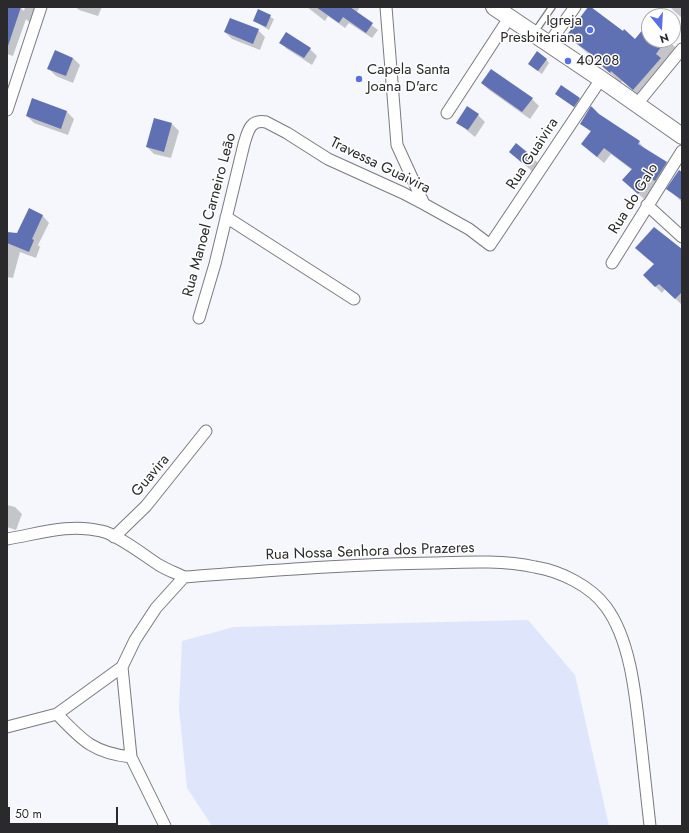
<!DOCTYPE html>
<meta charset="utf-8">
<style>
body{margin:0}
#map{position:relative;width:689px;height:833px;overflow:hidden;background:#f5f7fc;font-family:Jost,sans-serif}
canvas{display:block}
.frame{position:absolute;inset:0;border:8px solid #2a2a2c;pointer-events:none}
.north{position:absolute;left:641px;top:8px;width:40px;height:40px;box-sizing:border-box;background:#fff;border:1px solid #aaaaab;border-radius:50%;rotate:162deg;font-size:11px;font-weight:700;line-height:16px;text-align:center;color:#2a2a2c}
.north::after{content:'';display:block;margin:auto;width:14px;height:18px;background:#586fe5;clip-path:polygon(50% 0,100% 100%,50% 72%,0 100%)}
.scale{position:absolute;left:8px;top:807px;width:110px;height:18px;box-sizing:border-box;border:2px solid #2a2a2c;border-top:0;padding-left:5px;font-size:12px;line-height:14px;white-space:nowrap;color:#2a2a2c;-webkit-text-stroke:3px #fff;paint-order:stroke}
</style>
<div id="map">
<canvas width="689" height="833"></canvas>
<div class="frame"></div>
<div class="north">N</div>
<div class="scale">50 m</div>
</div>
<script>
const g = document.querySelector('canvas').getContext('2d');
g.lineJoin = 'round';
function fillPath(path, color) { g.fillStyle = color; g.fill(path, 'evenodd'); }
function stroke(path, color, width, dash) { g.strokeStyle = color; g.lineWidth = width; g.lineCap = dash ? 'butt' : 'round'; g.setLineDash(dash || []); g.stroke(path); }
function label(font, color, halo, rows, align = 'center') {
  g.font = font + ' Jost,sans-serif'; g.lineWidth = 3; g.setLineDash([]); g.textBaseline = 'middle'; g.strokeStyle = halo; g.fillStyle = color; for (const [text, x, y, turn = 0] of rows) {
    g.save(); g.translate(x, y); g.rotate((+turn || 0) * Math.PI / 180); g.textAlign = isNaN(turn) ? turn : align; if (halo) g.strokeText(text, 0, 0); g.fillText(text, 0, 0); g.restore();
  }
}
fillPath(new Path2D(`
 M 528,620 L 575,675 L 609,826 L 212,826 L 187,788 L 179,709 L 182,641 L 234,627 Z`), '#dfe6fc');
fillPath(new Path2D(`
 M 25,7 L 39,7 L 30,23 L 26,19 L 13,56 L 7,54 L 7,55 L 7,8 L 21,8 L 24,11 Z
 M 76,7 L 102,7 L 98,16 L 79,10 Z
 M 307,7 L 360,7 L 356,13 L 378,30 L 372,38 L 349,23 L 345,28 L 328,16 L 325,21 Z
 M 589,7 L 635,40 L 649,25 L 649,40 L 668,40 L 677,49 L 644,100 L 622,81 L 621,83 L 568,36 Z
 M 670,7 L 682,7 L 682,18 L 674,11 Z
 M 258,10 L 274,19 L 269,30 L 254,21 Z
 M 258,30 L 265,37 L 260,50 L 232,39 L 225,32 Z
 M 280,42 L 310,49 L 317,56 L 312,65 L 287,49 Z
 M 73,58 L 80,65 L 73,83 L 56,76 L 49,69 Z
 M 546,59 L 549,63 L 542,74 L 532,67 Z
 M 482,83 L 532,99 L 539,106 L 530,119 L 489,90 Z
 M 556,94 L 579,99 L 582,102 L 577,109 Z
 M 33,99 L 67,112 L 74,119 L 68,135 L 34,123 L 27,116 Z
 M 478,115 L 485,122 L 475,137 L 458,123 Z
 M 600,116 L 639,142 L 645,149 L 666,163 L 673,169 L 645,200 L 630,186 L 632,170 L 611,154 L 604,163 L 582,144 L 591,132 L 581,124 Z
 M 172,124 L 179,131 L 171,158 L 154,154 L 147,147 Z
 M 510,152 L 532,157 L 539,164 L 533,172 Z
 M 682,172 L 682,202 L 668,189 Z
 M 29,210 L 43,216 L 49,223 L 38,245 L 40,247 L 36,258 L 20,252 L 13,278 L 7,277 L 7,233 L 17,234 Z
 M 682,250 L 682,303 L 681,304 L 665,289 L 662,293 L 644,275 L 655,265 L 642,254 Z
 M 7,505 L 15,507 L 22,514 L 16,530 L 7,527 Z`), '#0003');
fillPath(new Path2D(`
 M 7,7 L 21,7 L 8,46 L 7,46 Z
 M 316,7 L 350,7 L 373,23 L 366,33 L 343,17 L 339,23 Z
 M 588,7 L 591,7 L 623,31 L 624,29 L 635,39 L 649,22 L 649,40 L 666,40 L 656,54 L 661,58 L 633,90 L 611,71 L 610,73 L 596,61 L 598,59 L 566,36 Z
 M 258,9 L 271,15 L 266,27 L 253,21 Z
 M 230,18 L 259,29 L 253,44 L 224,32 Z
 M 286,32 L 311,48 L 304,58 L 279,43 Z
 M 55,50 L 73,58 L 66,76 L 47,69 Z
 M 537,51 L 547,59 L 538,71 L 528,64 Z
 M 491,69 L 533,98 L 522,112 L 481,83 Z
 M 561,85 L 580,98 L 574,107 L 555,94 Z
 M 32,98 L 67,111 L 61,129 L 26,116 Z
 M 467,106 L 479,114 L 468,130 L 456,123 Z
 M 591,106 L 599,114 L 640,141 L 638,144 L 667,162 L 655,181 L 652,179 L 638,194 L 622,180 L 632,169 L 604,148 L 597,157 L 581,144 L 591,131 L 580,124 Z
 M 154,118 L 172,123 L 164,152 L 146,147 Z
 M 516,143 L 533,157 L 526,166 L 509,152 Z
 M 679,170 L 682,172 L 682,200 L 666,189 Z
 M 29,208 L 43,215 L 32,239 L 34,240 L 29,252 L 7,243 L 7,232 L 17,233 Z
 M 654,227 L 682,249 L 682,292 L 675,299 L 659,284 L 655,287 L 643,275 L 654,264 L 635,248 Z`), '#6071b3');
const service = new Path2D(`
 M 534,33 L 552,7`);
const minor = new Path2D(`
 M 386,7 L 397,145 L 424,204
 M 549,43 L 575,7
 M 637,104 L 682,49
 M 7,110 L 41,7
 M 447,113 L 509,18
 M 647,205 L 682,237
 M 226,217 L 354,299
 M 612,263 L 682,151
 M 199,318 L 215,264 L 244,144 C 248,131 250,119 266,122 L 287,133 L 328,159 L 403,193 L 424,204 L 469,229 L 490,245 L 601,79
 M 114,537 L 146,506 L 206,431
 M 7,539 C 38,534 69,523 101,531 C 117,534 145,556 159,565 C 167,570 176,573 184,577 C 267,571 350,564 433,563 C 466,562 502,560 535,567 C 560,571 591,586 606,607 C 632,642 636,702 641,744 C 644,771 647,799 650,826
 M 57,714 C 82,740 93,753 131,757
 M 7,727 L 57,714 L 122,667
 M 165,826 L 131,757 L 122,667 L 135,640 L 156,608 L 184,577`);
const secondary = new Path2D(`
 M 494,7 L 601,79 L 682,136`);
stroke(service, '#787a7e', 8);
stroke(minor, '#787a7e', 13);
stroke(secondary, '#787a7e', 18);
stroke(service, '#fff', 5.5);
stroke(minor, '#fff', 11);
stroke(secondary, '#fff', 16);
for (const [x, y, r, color] of [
 [590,30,4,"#586fe5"],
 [568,61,4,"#586fe5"],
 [359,79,4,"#586fe5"]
]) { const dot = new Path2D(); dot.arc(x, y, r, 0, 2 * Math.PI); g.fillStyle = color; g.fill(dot); stroke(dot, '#fff', 1.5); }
label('15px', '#2a2a2c', '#fff', [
 ["Igreja",582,21,"right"],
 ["Presbiteriana",582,38,"right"],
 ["40208",576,61],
 ["Capela Santa",367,70],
 ["Joana D'arc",367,87]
], 'left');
label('15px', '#2a2a2c', '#fff', [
 ["Rua Guaivira",533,154,-57],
 ["Travessa Guaivira",380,166,26],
 ["Rua do Galo",634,199,-58],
 ["Rua Manoel Carneiro Leão",210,215,-75],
 ["Guavira",151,476,-50],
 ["Rua Nossa Senhora dos Prazeres",370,552,-2]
]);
</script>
